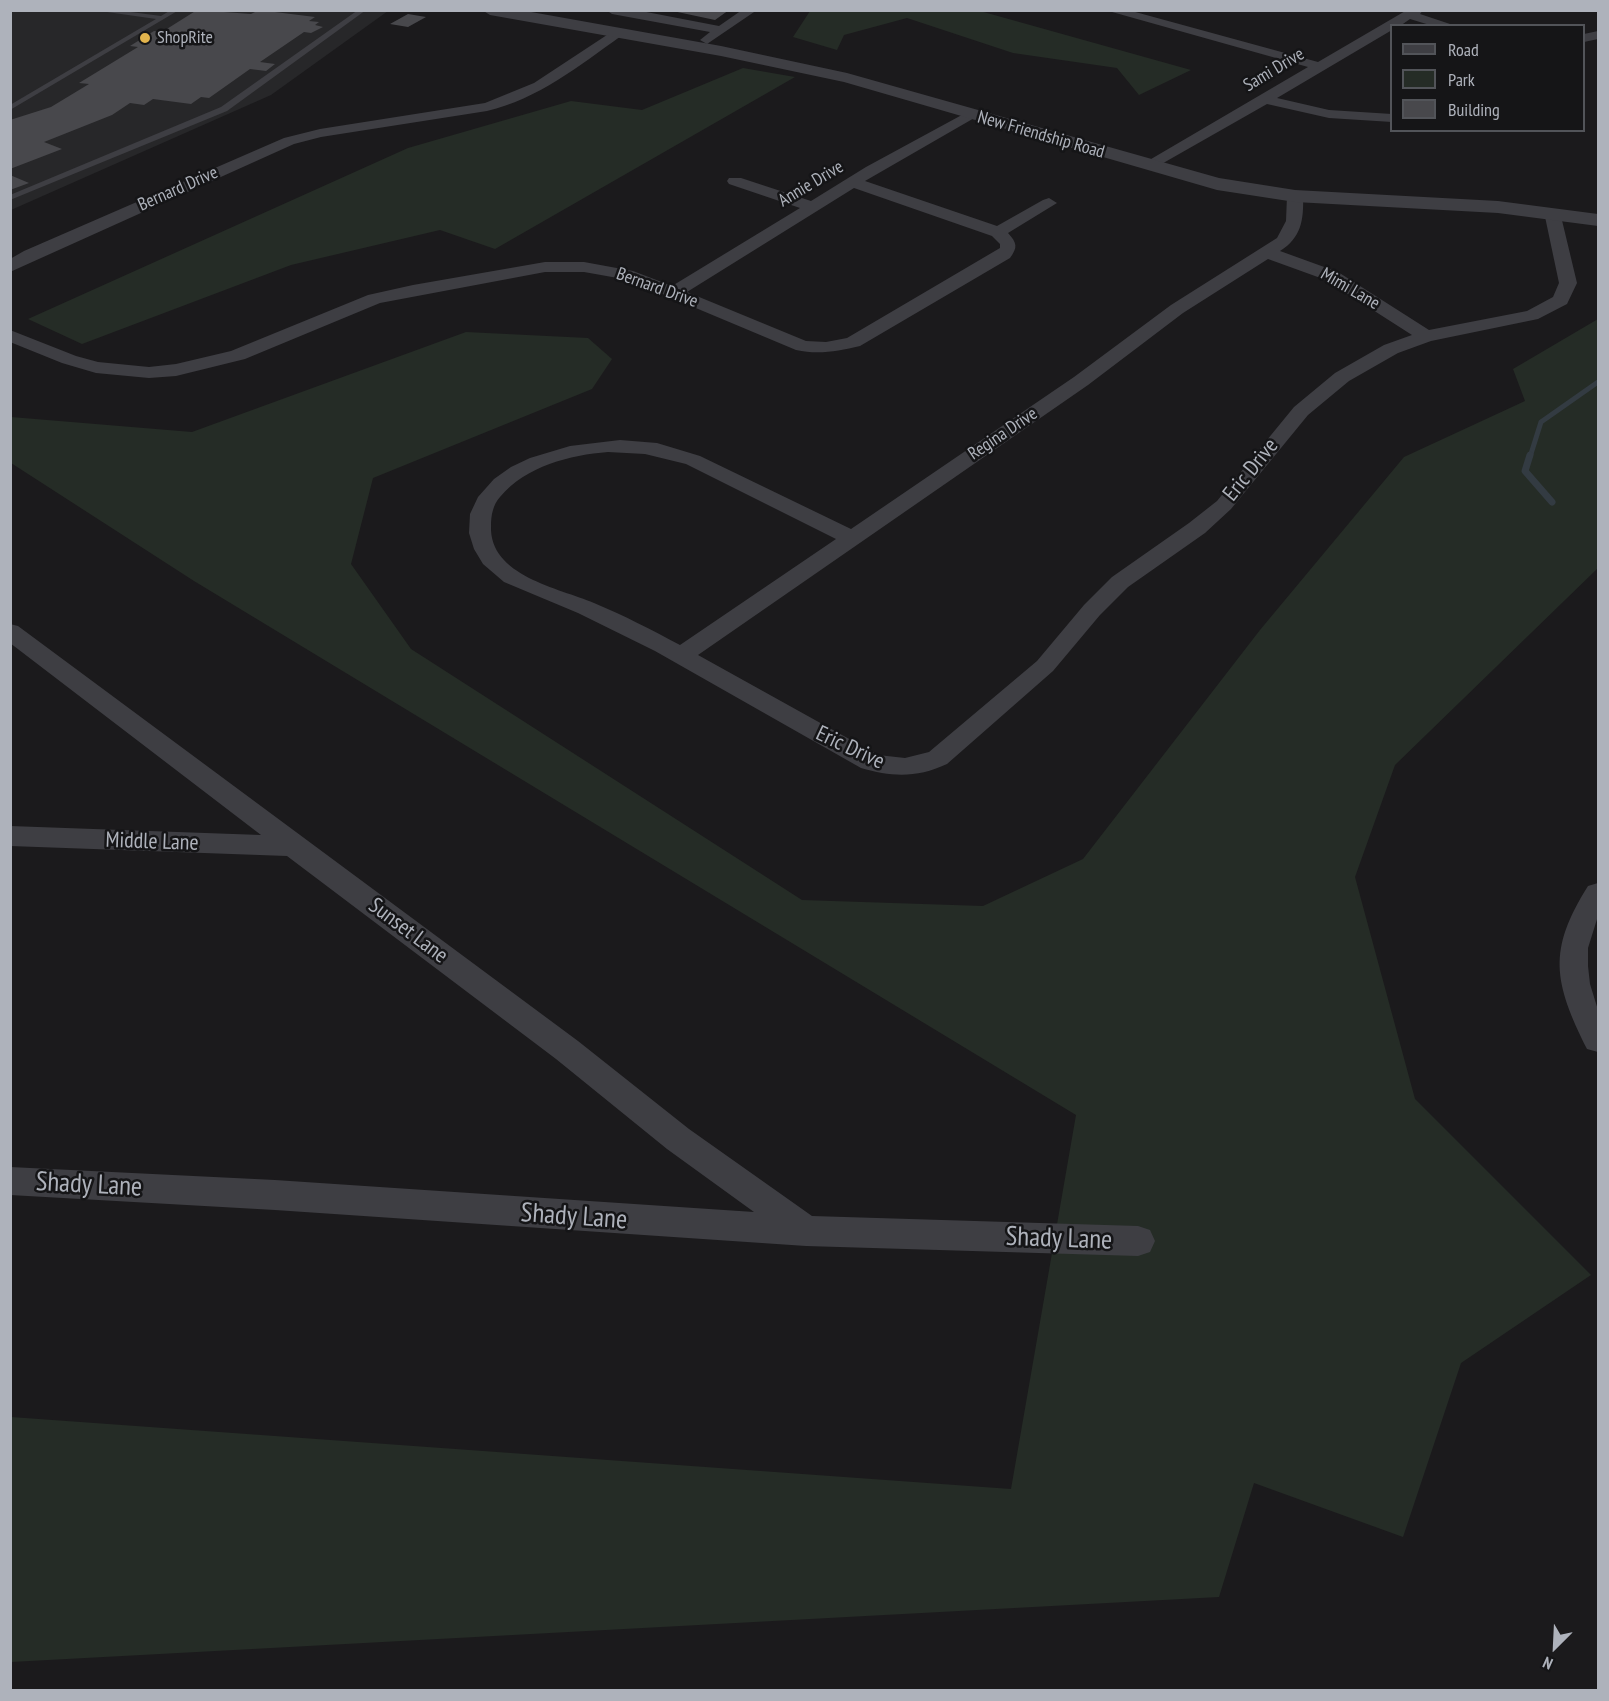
<!DOCTYPE html>
<style>
body{margin:0}
#map{position:relative;width:1609px;height:1701px;overflow:hidden;background:#1b1a1c;font-family:"PT Sans Narrow",sans-serif}
canvas{display:block}
.frame{position:absolute;inset:0;border:12px solid #aeb2bb;pointer-events:none}
.legend{position:absolute;left:1390px;top:24px;width:195px;height:108px;box-sizing:border-box;background:#151517;border:2px solid #525459;margin:0;padding:8px 10px;list-style:none;font-size:18px;color:#aeb2bb}
.legend li{display:flex;align-items:center;gap:12px;height:30px}
.legend b{width:30px;border:2px solid #525459}
.north{position:absolute;left:1525px;top:1617px;width:60px;height:60px;-webkit-text-stroke:4px #151517;paint-order:stroke;rotate:204deg;font-size:16px;font-weight:700;line-height:24px;text-align:center;color:#aeb2bb}
.north::after{content:'';display:block;margin:auto;width:21px;height:27px;background:#aeb2bb;clip-path:polygon(50% 0,100% 100%,50% 72%,0 100%)}
</style>
<div id="map">
<canvas width="1609" height="1701"></canvas>
<div class="frame"></div>
<ul class="legend">
<li><b style="height:8px;background:#3e3e43"></b>Road</li>
<li><b style="height:16px;background:#252c26"></b>Park</li>
<li><b style="height:16px;background:#48484c"></b>Building</li>
</ul>
<div class="north">N</div>
</div>
<script>
const g = document.querySelector('canvas').getContext('2d');
g.lineJoin = 'round';
function fillPath(path, color) { g.fillStyle = color; g.fill(path, 'evenodd'); }
function stroke(path, color, width, dash) { g.strokeStyle = color; g.lineWidth = width; g.lineCap = dash ? 'butt' : 'round'; g.setLineDash(dash || []); g.stroke(path); }
function label(font, color, halo, rows, align = 'center') {
  g.font = font + ' "PT Sans Narrow",sans-serif'; g.lineWidth = 5; g.setLineDash([]); g.textBaseline = 'middle'; g.strokeStyle = halo; g.fillStyle = color; for (const [text, x, y, turn = 0] of rows) {
    g.save(); g.translate(x, y); g.rotate((+turn || 0) * Math.PI / 180); g.textAlign = isNaN(turn) ? turn : align; if (halo) g.strokeText(text, 0, 0); g.fillText(text, 0, 0); g.restore();
  }
}
fillPath(new Path2D(`
 M 11,11 L 388,11 L 271,95 L 11,210 Z`), '#272729');
fillPath(new Path2D(`
 M 810,11 L 980,11 L 1191,70 L 1139,95 L 1117,68 L 1013,53 L 907,18 L 844,35 L 837,50 L 793,37 Z
 M 743,68 L 795,77 L 495,249 L 440,230 L 291,265 L 82,344 L 28,319 L 408,148 L 571,101 L 642,110 Z
 M 1598,319 L 1598,568 L 1395,765 L 1355,877 L 1415,1099 L 1591,1275 L 1461,1363 L 1403,1537 L 1254,1483 L 1219,1597 L 11,1662 L 11,1417 L 1011,1489 L 1076,1115 L 194,581 L 11,463 L 11,417 L 192,432 L 466,332 L 588,338 L 612,359 L 592,389 L 373,478 L 351,564 L 411,649 L 802,900 L 983,906 L 1083,859 L 1260,630 L 1404,457 L 1525,401 L 1513,369 Z`), '#252c26');
stroke(new Path2D(`
 M 1530,457 L 1541,422 L 1598,382`), '#333b42', 5);
stroke(new Path2D(`
 M 1530,455 L 1525,471 L 1552,502`), '#333b42', 7);
fillPath(new Path2D(`
 M 197,10 L 251,14 L 259,10 L 315,17 L 309,21 L 319,22 L 315,25 L 323,27 L 311,33 L 304,32 L 260,62 L 275,64 L 266,71 L 250,69 L 209,98 L 201,97 L 191,104 L 153,99 L 144,105 L 130,103 L 112,115 L 44,142 L 62,149 L 10,169 L 10,120 L 51,107 L 89,84 L 79,83 L 138,47 L 130,46 L 154,31 L 162,32 Z
 M 668,10 L 729,10 L 715,20 Z
 M 408,14 L 426,17 L 408,27 L 390,24 Z
 M 10,175 L 29,183 L 10,190 Z`), '#48484c');
fillPath(new Path2D(`
 M 93,10 L 116,10 L 161,16 L 171,10 L 179,10 L 10,110 L 10,105 L 156,19 Z
 M 358,10 L 366,10 L 227,111 L 10,200 L 10,195 L 221,107 Z`), '#3e3e43');
fillPath(new Path2D(`
 M 606,10 L 636,10 L 719,26 L 742,10 L 757,10 L 707,44 L 700,40 L 710,32 L 612,14 Z
 M 1105,10 L 1128,10 L 1318,62 L 1407,10 L 1423,10 L 1420,14 L 1456,26 L 1433,26 L 1410,19 L 1400,26 L 1392,26 L 1392,30 L 1277,98 L 1329,110 L 1392,114 L 1392,122 L 1329,118 L 1267,104 L 1151,170 L 1143,165 L 1146,162 L 1308,67 Z
 M 616,29 L 621,30 L 623,33 L 621,36 C 579,66 538,99 487,111 L 321,137 L 294,144 L 10,272 L 10,259 L 24,251 L 284,138 L 320,129 L 485,103 L 534,83 Z
 M 1598,31 L 1598,39 L 1584,42 L 1584,34 Z
 M 971,110 L 976,111 L 978,114 L 976,117 L 865,181 L 997,226 L 1043,200 L 1049,198 L 1057,203 L 1008,233 C 1017,243 1018,247 1010,258 L 860,346 C 838,351 819,355 796,350 L 629,280 L 584,272 L 545,272 L 380,303 L 245,359 L 176,376 L 149,378 L 96,373 L 62,363 L 10,342 L 10,330 L 76,356 L 98,362 L 149,367 L 176,364 L 231,351 L 368,295 L 413,285 L 545,262 L 584,262 L 633,271 L 672,286 L 800,208 L 729,184 L 727,181 L 729,178 L 741,178 L 811,201 L 866,167 ZM 854,188 L 992,236 L 1000,244 L 1000,248 L 847,338 L 826,342 L 806,341 L 687,292 Z
 M 1295,191 L 1303,196 C 1304,220 1301,238 1280,251 L 1338,272 L 1429,330 L 1527,311 L 1553,297 L 1559,283 L 1544,212 L 1546,209 L 1558,209 L 1560,212 L 1577,283 L 1567,304 L 1538,319 L 1431,341 L 1398,353 L 1349,381 L 1308,415 L 1231,509 L 1205,533 L 1128,587 L 1100,615 L 1053,671 L 947,764 C 917,778 892,777 861,768 L 655,651 L 578,613 L 504,582 L 483,564 L 474,549 L 469,533 L 470,514 L 478,497 L 494,479 L 511,467 L 530,458 L 570,446 L 620,440 L 657,443 L 700,456 L 851,529 L 1074,377 L 1171,305 L 1277,238 L 1286,221 L 1287,196 ZM 1268,259 L 1326,280 L 1412,335 L 1384,345 L 1335,373 L 1294,407 L 1217,501 L 1189,523 L 1112,577 L 1084,605 L 1037,661 L 929,752 L 905,758 L 878,755 L 698,655 L 1088,385 L 1183,313 ZM 608,452 L 645,454 L 686,464 L 836,539 L 680,645 C 652,630 623,615 594,603 C 559,588 489,576 491,526 C 491,515 493,505 500,497 C 526,466 570,455 608,452 Z
 M 10,624 L 18,626 L 578,1041 L 689,1129 L 812,1216 L 1138,1226 L 1150,1230 L 1155,1241 L 1150,1252 L 1138,1256 L 806,1246 L 275,1210 L 10,1195 L 10,1167 L 275,1180 L 754,1212 L 667,1149 L 556,1059 L 287,856 L 10,846 L 10,826 L 261,835 L 10,643 Z
 M 1598,883 L 1598,916 L 1588,948 L 1588,966 L 1590,984 L 1598,1010 L 1598,1052 L 1587,1049 C 1554,982 1547,951 1588,886 Z`), '#3e3e43');
fillPath(new Path2D(`
 M 482,10 L 520,10 L 721,46 L 847,73 L 1219,178 L 1295,190 L 1498,201 L 1598,214 L 1598,226 L 1498,213 L 1295,202 L 1217,190 L 844,82 L 721,56 L 490,15 Z`), '#3e3e43');
for (const [x, y, r, color] of [
 [145,38,6,"#e2b44d"]
]) { const dot = new Path2D(); dot.arc(x, y, r, 0, 2 * Math.PI); g.fillStyle = color; g.fill(dot); stroke(dot, '#151517', 2); }
label('18px', '#aeb2bb', '#151517', [
 ["ShopRite",157,38]
], 'left');
label('18px', '#aeb2bb', '#151517', [
 ["Sami Drive",1274,70,-31],
 ["New Friendship Road",1041,135,16],
 ["Annie Drive",811,184,-31],
 ["Bernard Drive",178,189,-24],
 ["Bernard Drive",657,288,20],
 ["Mimi Lane",1350,289,30],
 ["Regina Drive",1003,434,-34]
]);
label('22px', '#aeb2bb', '#151517', [
 ["Eric Drive",1251,470,-51],
 ["Eric Drive",850,748,25],
 ["Middle Lane",152,842,2],
 ["Sunset Lane",408,931,37]
]);
label('27px', '#aeb2bb', '#151517', [
 ["Shady Lane",89,1185,3],
 ["Shady Lane",574,1217,4],
 ["Shady Lane",1059,1239,2]
]);
</script>
